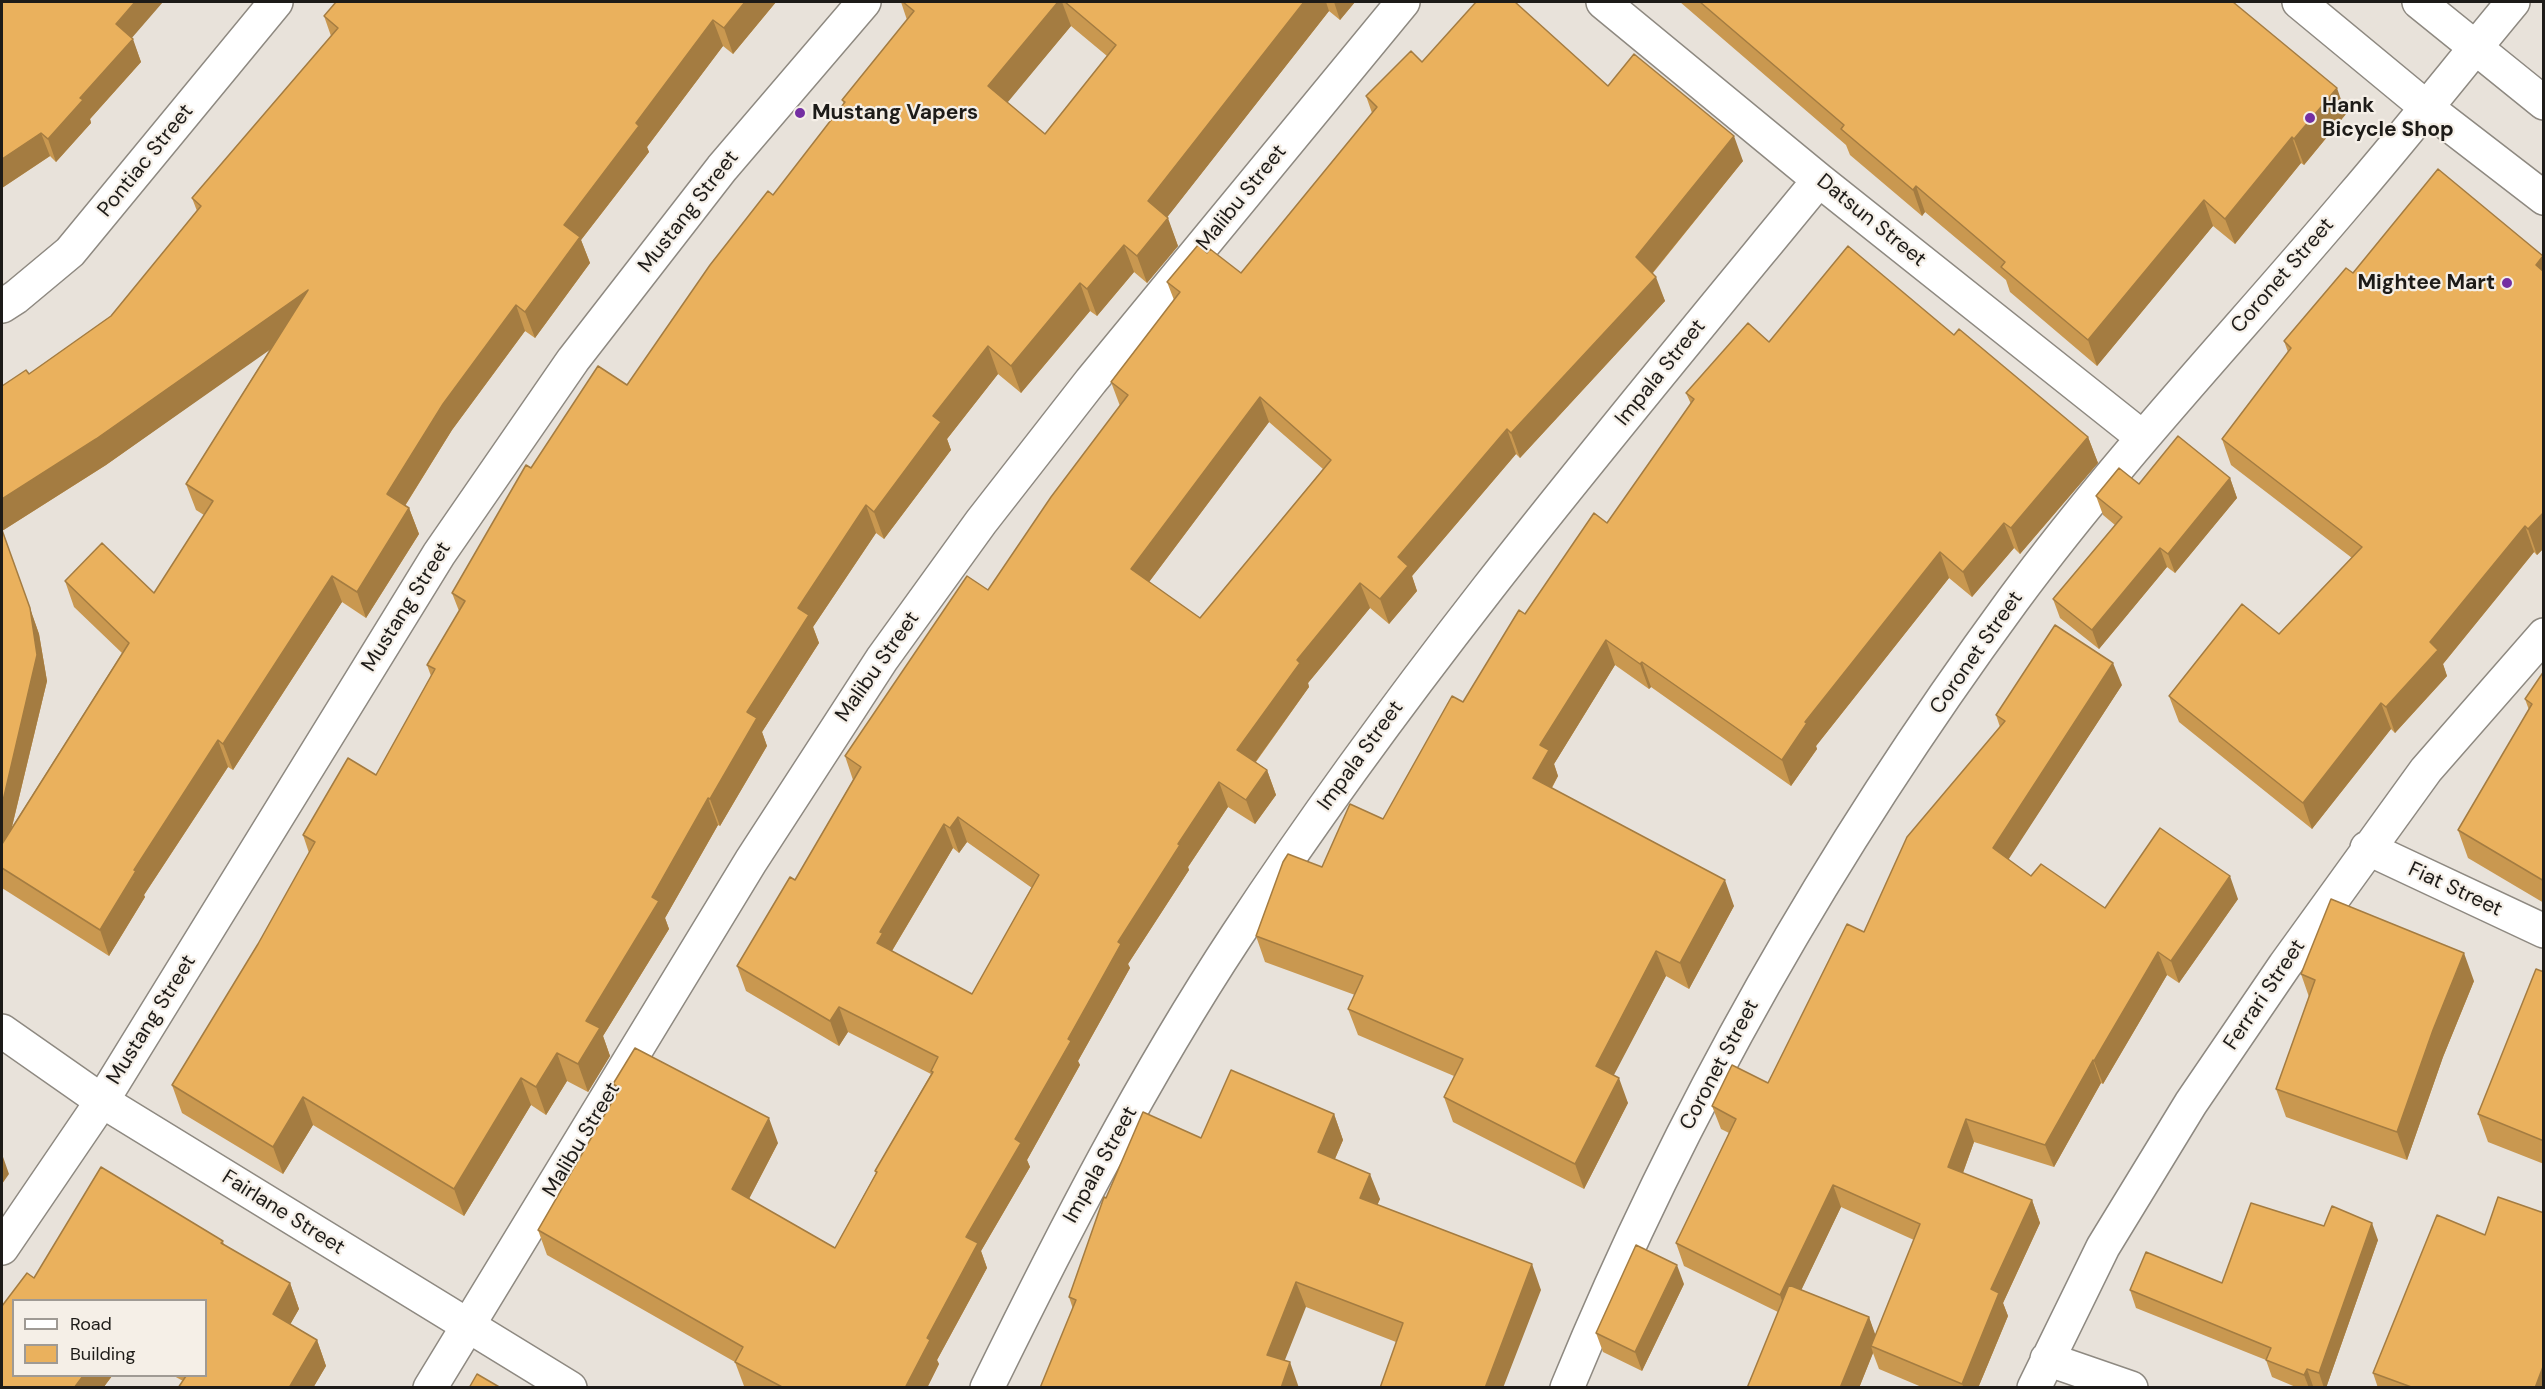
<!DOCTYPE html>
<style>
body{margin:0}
#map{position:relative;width:2545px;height:1389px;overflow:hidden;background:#e8e2da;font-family:"DM Sans",sans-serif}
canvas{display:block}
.frame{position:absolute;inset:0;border:3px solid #1d1b18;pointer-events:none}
.legend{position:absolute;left:12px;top:1299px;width:195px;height:78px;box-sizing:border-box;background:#f5efe7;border:2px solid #9f9a94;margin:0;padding:8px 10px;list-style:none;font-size:18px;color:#1d1b18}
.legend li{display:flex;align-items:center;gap:12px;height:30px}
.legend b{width:30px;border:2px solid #9f9a94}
</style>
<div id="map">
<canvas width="2545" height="1389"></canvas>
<div class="frame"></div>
<ul class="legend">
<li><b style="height:8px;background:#fff"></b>Road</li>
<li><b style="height:16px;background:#eab15d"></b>Building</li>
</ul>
</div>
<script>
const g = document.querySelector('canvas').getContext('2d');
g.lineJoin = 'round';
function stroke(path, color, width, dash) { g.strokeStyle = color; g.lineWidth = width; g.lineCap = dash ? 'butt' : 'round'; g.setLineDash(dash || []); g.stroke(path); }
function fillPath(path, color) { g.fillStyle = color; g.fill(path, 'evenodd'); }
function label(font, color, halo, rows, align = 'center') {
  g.font = font + ' "DM Sans",sans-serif'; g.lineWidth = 4.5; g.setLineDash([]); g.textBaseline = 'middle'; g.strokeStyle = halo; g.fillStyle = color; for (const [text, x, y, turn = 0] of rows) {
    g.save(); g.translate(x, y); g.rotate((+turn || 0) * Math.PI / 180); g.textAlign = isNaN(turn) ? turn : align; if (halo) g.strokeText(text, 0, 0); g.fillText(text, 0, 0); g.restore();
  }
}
const minor = new Path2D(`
 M 1603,2 L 1819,180 L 2142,437
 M 2367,848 L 2544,931
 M 2,1248 L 102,1101 L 439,554 L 573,360 L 722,168 L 864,2
 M 2047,1359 L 2131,1388
 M 430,1388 L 751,861 L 882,659 L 981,522 L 1091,381 L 1403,2
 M 987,1388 C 1063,1233 1142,1079 1237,935 C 1412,669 1617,426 1819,180
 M 1567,1388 C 1682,1108 1834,844 2013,600 C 2117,459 2238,332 2351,198 C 2406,134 2459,67 2513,2
 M 2034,1388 L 2103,1247 L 2191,1103 L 2285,965 L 2426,770 L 2544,635`);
const tertiary = new Path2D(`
 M 2,306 L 16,297 L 70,252 L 276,2
 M 2,1031 L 102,1101 L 570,1388`);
const secondary = new Path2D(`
 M 2299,2 L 2426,107 L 2544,198
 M 2419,2 L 2544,103`);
stroke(minor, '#8e8981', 36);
stroke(tertiary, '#8e8981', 36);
stroke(secondary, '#8e8981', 36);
stroke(minor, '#fff', 33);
stroke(tertiary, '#fff', 33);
stroke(secondary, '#fff', 33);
fillPath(new Path2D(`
 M 2,2 L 132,38 L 141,62 L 90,119 L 91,123 L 56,162 L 50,156 L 2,188 Z
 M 336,2 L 776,2 L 733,54 L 723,46 L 647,147 L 649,152 L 581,240 L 590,263 L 535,338 L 525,331 L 452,430 L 405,506 L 409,508 L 419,534 L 366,618 L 342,602 L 233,770 L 228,767 L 144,895 L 145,897 L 109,956 L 2,888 L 2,386 L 29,374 L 111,316 L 197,211 L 192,198 L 331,36 L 324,16 ZM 271,348 L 186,484 L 196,510 L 204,515 L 154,593 L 65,581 L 74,607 L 122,653 L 12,827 L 47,681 L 39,634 L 2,531 L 106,465 Z
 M 901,2 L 1355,2 L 1340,20 L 1329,11 L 1167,217 L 1178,246 L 1147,283 L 1134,272 L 1097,316 L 1090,311 L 1021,393 L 998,374 L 947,439 L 951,450 L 884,539 L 876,533 L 813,627 L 819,643 L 762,732 L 767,746 L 720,826 L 718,825 L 665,918 L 669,929 L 603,1036 L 610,1056 L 588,1092 L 567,1081 L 546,1115 L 531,1105 L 464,1216 L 313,1125 L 283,1174 L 182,1113 L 172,1085 L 258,944 L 309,853 L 303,835 L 376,775 L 431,676 L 427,665 L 459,611 L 452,593 L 531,468 L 627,385 L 844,104 L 842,100 L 907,20 ZM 1071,26 L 1107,56 L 1045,134 L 1007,102 Z
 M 1680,2 L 2233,2 L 2346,114 L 2304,165 L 2301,163 L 2235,244 L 2213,226 L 2097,366 L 2010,292 L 2006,280 L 1925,212 L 1922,216 L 1850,155 L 1846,145 Z
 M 1422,62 L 1608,86 L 1743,161 L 1653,273 L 1665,301 L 1520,458 L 1516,454 L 1412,576 L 1417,591 L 1389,624 L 1370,608 L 1308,683 L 1309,687 L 1256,762 L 1267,770 L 1276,795 L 1255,824 L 1228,807 L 1188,867 L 1189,870 L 1128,964 L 1130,968 L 1078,1061 L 1080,1065 L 1027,1160 L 1030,1167 L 981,1251 L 987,1268 L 937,1360 L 939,1364 L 927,1388 L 746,1388 L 744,1386 L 735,1362 L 547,1255 L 538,1230 L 617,1095 L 613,1084 L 778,1143 L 749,1199 L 835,1248 L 876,1173 L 875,1171 L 931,1074 L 848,1032 L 839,1046 L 746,991 L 737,966 L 795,880 L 853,780 L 845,756 L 988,590 L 1120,406 L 1111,382 L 1174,300 L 1167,282 L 1207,253 L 1241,273 L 1372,113 L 1366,96 ZM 1269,422 L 1323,469 L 1200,618 L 1149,582 ZM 967,842 L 1032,888 L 972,994 L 892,951 L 953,848 L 959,853 Z
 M 2543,256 L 2544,548 L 2537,555 L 2534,552 L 2443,664 L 2447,676 L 2395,733 L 2391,729 L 2312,829 L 2179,722 L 2169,696 L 2279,634 L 2352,558 L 2231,465 L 2222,439 L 2288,352 L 2284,341 L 2353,273 Z
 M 1954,335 L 2088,437 L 2098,463 L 2020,554 L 2014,548 L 1972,597 L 1949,578 L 1816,746 L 1817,749 L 1791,786 L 1651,687 L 1649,689 L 1615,665 L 1554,764 L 1558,776 L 1552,788 L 1734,906 L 1689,989 L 1666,976 L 1613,1075 L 1628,1103 L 1584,1189 L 1453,1122 L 1444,1097 L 1454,1076 L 1358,1035 L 1348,1009 L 1355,995 L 1265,962 L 1256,936 L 1322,867 L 1383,819 L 1525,614 L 1607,523 L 1691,404 L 1686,393 L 1769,342 Z
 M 2230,478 L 2237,498 L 2175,573 L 2167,567 L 2099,649 L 2060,618 L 2053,599 L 2115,525 L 2103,515 L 2096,496 L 2139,484 Z
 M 2544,671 L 2544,903 L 2468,858 L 2458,830 L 2529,710 L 2525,699 Z
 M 2122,685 L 2008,859 L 2031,876 L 2105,908 L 2238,899 L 2179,983 L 2167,975 L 2103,1084 L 2101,1083 L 2054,1167 L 1974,1142 L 1963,1173 L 2032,1200 L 2040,1223 L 2003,1303 L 2008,1316 L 1978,1388 L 1924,1388 L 1879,1369 L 1873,1353 L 1859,1388 L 1778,1312 L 1684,1266 L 1676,1243 L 1729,1133 L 1721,1129 L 1712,1106 L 1768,1083 L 1864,932 L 2000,727 L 1996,715 ZM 1841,1207 L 1914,1240 L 1875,1336 L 1869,1317 L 1801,1290 Z
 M 2544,972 L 2544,1164 L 2488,1142 L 2478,1114 Z
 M 2301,974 L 2474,981 L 2443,1057 L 2407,1160 L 2286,1117 L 2276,1089 L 2309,997 Z
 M 1334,1114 L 1343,1140 L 1335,1159 L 1380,1199 L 1377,1205 L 1541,1290 L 1396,1342 L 1306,1307 L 1073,1309 L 1069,1297 L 1106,1198 L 1201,1138 Z
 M 101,1167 L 223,1241 L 224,1245 L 290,1283 L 299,1309 L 290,1324 L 317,1340 L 326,1366 L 313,1388 L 178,1388 L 183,1381 L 174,1376 L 206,1376 L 206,1300 L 14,1300 L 14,1376 L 112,1376 L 103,1388 L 2,1388 L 2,1306 L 27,1273 L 34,1278 Z
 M 2324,1226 L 2378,1240 L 2326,1388 L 2317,1388 L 2313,1386 L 2313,1388 L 2298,1388 L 2272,1377 L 2266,1360 L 2136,1308 L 2130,1290 L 2222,1283 Z
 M 2485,1235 L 2544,1388 L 2378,1388 L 2373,1373 Z
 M 1684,1284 L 1642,1371 L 1603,1352 L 1596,1333 Z`), '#c99850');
fillPath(new Path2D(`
 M 135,2 L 163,2 L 124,47 L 116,24 Z
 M 745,2 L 776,2 L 733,54 L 724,28 Z
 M 1058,2 L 1062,2 L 1071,26 L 998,114 L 988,86 Z
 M 1304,2 L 1326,2 L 1329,11 L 1158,229 L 1148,201 Z
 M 1334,2 L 1355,2 L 1340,20 Z
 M 713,20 L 723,46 L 647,147 L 649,152 L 581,240 L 590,263 L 535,338 L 525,312 L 564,225 L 636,123 Z
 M 133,39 L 141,62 L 90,119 L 91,123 L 56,162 L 48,139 L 80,98 Z
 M 2337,88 L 2346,114 L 2304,165 L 2294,139 Z
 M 41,133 L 50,156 L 2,188 L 2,159 Z
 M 1734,136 L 1743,161 L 1645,282 L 1636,257 Z
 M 2292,137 L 2301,163 L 2235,244 L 2225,219 Z
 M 1916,186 L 1925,212 L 1922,216 L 1913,190 Z
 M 2204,200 L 2213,226 L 2097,366 L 2088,340 Z
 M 1168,218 L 1178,246 L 1147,283 L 1137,256 Z
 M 1124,245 L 1134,272 L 1097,316 L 1087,289 Z
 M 2544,256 L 2544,285 L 2536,265 Z
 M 1656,277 L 1665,301 L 1520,458 L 1511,433 Z
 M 1080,283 L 1090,311 L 1021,393 L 1011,366 Z
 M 308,290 L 318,316 L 106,465 L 2,531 L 2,499 Z
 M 516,305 L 525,331 L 452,430 L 396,520 L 387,494 L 443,404 Z
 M 988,346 L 998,374 L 947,439 L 951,450 L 884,539 L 874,512 L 933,416 Z
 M 1260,397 L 1269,422 L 1140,594 L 1131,569 Z
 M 1507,429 L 1516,454 L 1412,576 L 1417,591 L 1389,624 L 1380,599 L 1398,557 Z
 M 2088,437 L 2098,463 L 2020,554 L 2011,528 Z
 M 2230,478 L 2237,498 L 2175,573 L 2168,554 Z
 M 866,505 L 876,533 L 813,627 L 819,643 L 762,732 L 767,746 L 720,826 L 710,799 L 747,712 L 798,608 Z
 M 409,508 L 419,534 L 366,618 L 357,592 Z
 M 2544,512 L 2544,548 L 2537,555 L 2528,529 Z
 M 2004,523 L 2014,548 L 1972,597 L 1963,572 Z
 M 2525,526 L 2534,552 L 2443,664 L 2447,676 L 2395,733 L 2386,707 L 2430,642 Z
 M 2160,548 L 2167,567 L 2099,649 L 2092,630 Z
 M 1940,552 L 1949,578 L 1816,746 L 1817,749 L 1791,786 L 1782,760 L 1805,722 Z
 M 332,576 L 342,602 L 233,770 L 223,744 Z
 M 1360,583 L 1370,608 L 1308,683 L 1309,687 L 1246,775 L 1237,750 L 1297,660 Z
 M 30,608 L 39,634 L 47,681 L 2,868 L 2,805 Z
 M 1606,640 L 1615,665 L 1554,764 L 1558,776 L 1543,803 L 1533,778 L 1540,745 Z
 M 1642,662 L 1651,687 L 1649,689 L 1640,664 Z
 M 2113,663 L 2122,685 L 2001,871 L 1993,848 Z
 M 2381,703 L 2391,729 L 2312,829 L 2303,803 Z
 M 218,740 L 228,767 L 144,895 L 145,897 L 109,956 L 100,930 L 134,870 Z
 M 1267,770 L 1276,795 L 1255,824 L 1246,800 Z
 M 1219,782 L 1228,807 L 1188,867 L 1189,870 L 1128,964 L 1130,968 L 1078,1061 L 1080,1065 L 1027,1160 L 1030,1167 L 981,1251 L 987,1268 L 937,1360 L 939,1364 L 927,1388 L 905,1388 L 927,1338 L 966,1237 L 1015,1139 L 1118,942 L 1178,844 Z
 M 708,798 L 718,825 L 665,918 L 669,929 L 603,1036 L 610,1056 L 588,1092 L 578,1064 L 586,1021 L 652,897 Z
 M 958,817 L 967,842 L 959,853 L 950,828 Z
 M 944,824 L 953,848 L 890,954 L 877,943 L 880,932 Z
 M 2230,876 L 2238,899 L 2179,983 L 2171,961 Z
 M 1725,880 L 1734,906 L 1689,989 L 1680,963 Z
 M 1656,951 L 1666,976 L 1605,1092 L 1596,1066 Z
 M 2158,952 L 2167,975 L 2103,1084 L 2094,1061 Z
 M 2464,953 L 2474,981 L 2443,1057 L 2407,1160 L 2397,1132 L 2433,1030 Z
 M 839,1007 L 848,1032 L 839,1046 L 830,1021 Z
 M 557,1053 L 567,1081 L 546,1115 L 536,1087 Z
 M 2093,1060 L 2101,1083 L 2054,1167 L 2045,1145 Z
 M 521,1078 L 531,1105 L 464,1216 L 454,1189 Z
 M 1619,1078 L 1628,1103 L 1584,1189 L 1575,1164 Z
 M 303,1097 L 313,1125 L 283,1174 L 273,1147 Z
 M 1334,1114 L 1343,1140 L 1327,1177 L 1318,1152 Z
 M 769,1118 L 778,1143 L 741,1214 L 732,1189 Z
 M 1966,1119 L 1974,1142 L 1957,1189 L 1948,1167 Z
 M 2,1154 L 9,1174 L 2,1184 Z
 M 1370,1174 L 1380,1199 L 1369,1224 L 1360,1198 Z
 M 1833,1185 L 1841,1207 L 1788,1318 L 1780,1295 Z
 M 2032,1200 L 2040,1223 L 2003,1303 L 2008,1316 L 1978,1388 L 1964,1388 L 1962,1384 L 1991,1289 Z
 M 2372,1223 L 2378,1240 L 2326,1388 L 2324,1388 L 2319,1373 Z
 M 1532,1264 L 1541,1290 L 1503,1388 L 1485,1388 Z
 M 1677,1265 L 1684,1284 L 1642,1371 L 1635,1352 Z
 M 1296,1282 L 1306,1307 L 1277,1380 L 1267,1355 Z
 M 290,1283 L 299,1309 L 282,1339 L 273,1314 Z
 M 1869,1317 L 1878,1342 L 1871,1346 L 1873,1353 L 1859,1388 L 1840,1388 Z
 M 317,1340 L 326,1366 L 313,1388 L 289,1388 Z
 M 1290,1362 L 1299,1388 L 1281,1388 Z
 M 2544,1364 L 2544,1388 L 2535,1388 Z
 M 2307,1369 L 2313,1386 L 2313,1388 L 2309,1388 L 2304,1375 Z
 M 83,1376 L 112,1376 L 103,1388 L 74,1388 Z`), '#a47c41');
const building = new Path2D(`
 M 2,2 L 135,2 L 116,24 L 133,39 L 80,98 L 83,100 L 48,139 L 41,133 L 2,159 Z
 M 336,2 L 745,2 L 724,28 L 713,20 L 636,123 L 639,126 L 564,225 L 580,237 L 525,312 L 516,305 L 443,404 L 387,494 L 409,508 L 357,592 L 332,576 L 223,744 L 218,740 L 134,870 L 136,871 L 100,930 L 2,868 L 2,844 L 129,643 L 65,581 L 102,543 L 154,593 L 213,501 L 186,484 L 308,290 L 96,439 L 2,499 L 2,386 L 26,370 L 29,374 L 111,316 L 201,206 L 192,198 L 338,28 L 324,16 Z
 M 903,2 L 1058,2 L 988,86 L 1045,134 L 1116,45 L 1065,2 L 1304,2 L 1148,201 L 1168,218 L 1137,256 L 1124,245 L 1087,289 L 1080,283 L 1011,366 L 988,346 L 933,416 L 941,422 L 874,512 L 866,505 L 798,608 L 809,615 L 747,712 L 757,718 L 710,799 L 708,798 L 652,897 L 659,901 L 586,1021 L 600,1028 L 578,1064 L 557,1053 L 536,1087 L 521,1078 L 454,1189 L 303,1097 L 273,1147 L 172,1085 L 258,944 L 315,842 L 303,835 L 348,758 L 376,775 L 435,669 L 427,665 L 465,601 L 452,593 L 526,465 L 531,468 L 598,366 L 627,385 L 710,265 L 768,191 L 773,195 L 845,102 L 842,100 L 914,11 Z
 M 1476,2 L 1515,2 L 1608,86 L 1634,54 L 1734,136 L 1636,257 L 1656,277 L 1511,433 L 1507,429 L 1398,557 L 1408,566 L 1380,599 L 1360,583 L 1297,660 L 1300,663 L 1237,750 L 1267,770 L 1246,800 L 1219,782 L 1178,844 L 1180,845 L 1118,942 L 1121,944 L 1068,1039 L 1071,1041 L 1015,1139 L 1021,1143 L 966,1237 L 978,1243 L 927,1338 L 930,1340 L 905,1388 L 784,1388 L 735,1362 L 743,1347 L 538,1230 L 620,1088 L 613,1084 L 635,1048 L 769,1118 L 732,1189 L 835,1248 L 877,1172 L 875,1171 L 933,1072 L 931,1071 L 938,1057 L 839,1007 L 830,1021 L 737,966 L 790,877 L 795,880 L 861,767 L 845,756 L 967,576 L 988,590 L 1051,497 L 1128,395 L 1111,382 L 1180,292 L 1167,282 L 1198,245 L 1207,253 L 1210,249 L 1241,273 L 1377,107 L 1366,96 L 1411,51 L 1422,62 ZM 1260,397 L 1331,460 L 1200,618 L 1131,569 ZM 958,817 L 1039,875 L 972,994 L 877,943 L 883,933 L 880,932 L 944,824 L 950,828 Z
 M 1700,2 L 2233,2 L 2337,88 L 2294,139 L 2292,137 L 2225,219 L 2204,200 L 2088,340 L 2001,267 L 2005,262 L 1916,186 L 1913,190 L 1841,129 L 1844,125 Z
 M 2438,169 L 2543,256 L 2536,265 L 2544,272 L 2544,512 L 2528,529 L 2525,526 L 2430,642 L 2438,650 L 2386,707 L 2381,703 L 2303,803 L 2169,696 L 2242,604 L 2279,634 L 2362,547 L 2222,439 L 2291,348 L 2284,341 L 2346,268 L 2353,273 Z
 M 1848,246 L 1954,335 L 1959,329 L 2088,437 L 2011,528 L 2004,523 L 1963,572 L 1940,552 L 1805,722 L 1807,723 L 1782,760 L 1642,662 L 1640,664 L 1606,640 L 1540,745 L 1549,750 L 1533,778 L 1725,880 L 1680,963 L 1656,951 L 1596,1066 L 1619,1078 L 1575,1164 L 1444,1097 L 1463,1059 L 1348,1009 L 1363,976 L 1256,936 L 1283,862 L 1288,854 L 1322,867 L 1350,804 L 1383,819 L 1452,696 L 1463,702 L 1519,610 L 1525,614 L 1594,513 L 1607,523 L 1694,399 L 1686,393 L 1748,323 L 1769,342 Z
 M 2178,436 L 2230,478 L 2168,554 L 2160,548 L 2092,630 L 2053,599 L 2122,517 L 2096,496 L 2119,468 L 2139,484 Z
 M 2,530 L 30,608 L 37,655 L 2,805 Z
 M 2055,625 L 2113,663 L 1993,848 L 2031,876 L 2041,864 L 2105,908 L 2160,828 L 2230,876 L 2171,961 L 2158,952 L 2094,1061 L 2093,1060 L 2045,1145 L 1966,1119 L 1948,1167 L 2032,1200 L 1991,1289 L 1999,1293 L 1962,1384 L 1871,1346 L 1920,1224 L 1833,1185 L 1780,1295 L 1676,1243 L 1736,1119 L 1712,1106 L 1732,1065 L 1768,1083 L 1847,924 L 1864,932 L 1907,837 L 2005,721 L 1996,715 Z
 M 2544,671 L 2544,881 L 2458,830 L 2532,704 L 2525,699 Z
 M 2331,899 L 2464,953 L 2433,1030 L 2397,1132 L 2276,1089 L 2315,980 L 2301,974 Z
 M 2536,969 L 2544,972 L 2544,1141 L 2478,1114 Z
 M 1231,1070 L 1334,1114 L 1318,1152 L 1370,1174 L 1360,1198 L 1532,1264 L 1485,1388 L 1380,1388 L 1403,1323 L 1296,1282 L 1267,1355 L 1290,1362 L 1281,1388 L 1040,1388 L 1076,1300 L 1069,1297 L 1104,1197 L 1106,1198 L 1143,1112 L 1201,1138 Z
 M 101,1167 L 223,1241 L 221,1243 L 290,1283 L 273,1314 L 317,1340 L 289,1388 L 178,1388 L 186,1376 L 206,1376 L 206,1300 L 14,1300 L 14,1376 L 83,1376 L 74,1388 L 2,1388 L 2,1306 L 27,1273 L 34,1278 Z
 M 2498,1197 L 2544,1213 L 2544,1364 L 2535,1388 L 2414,1388 L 2373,1373 L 2437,1215 L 2485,1235 Z
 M 2251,1203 L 2324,1226 L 2332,1206 L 2372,1223 L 2319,1373 L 2307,1369 L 2304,1375 L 2266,1360 L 2271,1348 L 2130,1290 L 2146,1252 L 2222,1283 Z
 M 1636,1245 L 1677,1265 L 1635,1352 L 1596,1333 Z
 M 1789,1285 L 1869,1317 L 1840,1388 L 1747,1388 Z
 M 477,1374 L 501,1388 L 469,1388 Z`);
fillPath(building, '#eab15d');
stroke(building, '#a47c41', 1.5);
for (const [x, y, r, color] of [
 [800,113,6,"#742fa2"],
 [2310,118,6,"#742fa2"],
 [2507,283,6,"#742fa2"]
]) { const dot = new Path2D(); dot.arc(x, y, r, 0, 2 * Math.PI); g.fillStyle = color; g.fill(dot); stroke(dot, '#f5efe7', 2); }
label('bold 21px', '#1d1b18', '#f5efe7', [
 ["Hank",2322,106],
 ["Bicycle Shop",2322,130],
 ["Mustang Vapers",812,113],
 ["Mightee Mart",2495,283,"right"]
], 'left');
label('21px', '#1d1b18', '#f5efe7', [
 ["Pontiac Street",146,161,-51],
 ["Malibu Street",1242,198,-51],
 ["Mustang Street",689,212,-52],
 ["Datsun Street",1871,221,39],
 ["Coronet Street",2283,276,-49],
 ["Impala Street",1661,373,-51],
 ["Mustang Street",407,607,-58],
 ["Coronet Street",1977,653,-55],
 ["Malibu Street",878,667,-55],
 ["Impala Street",1361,756,-54],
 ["Fiat Street",2455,890,25],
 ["Ferrari Street",2265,995,-56],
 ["Mustang Street",152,1020,-58],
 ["Coronet Street",1720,1065,-62],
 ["Malibu Street",582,1140,-59],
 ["Impala Street",1101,1165,-61],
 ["Fairlane Street",283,1213,32]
]);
</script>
